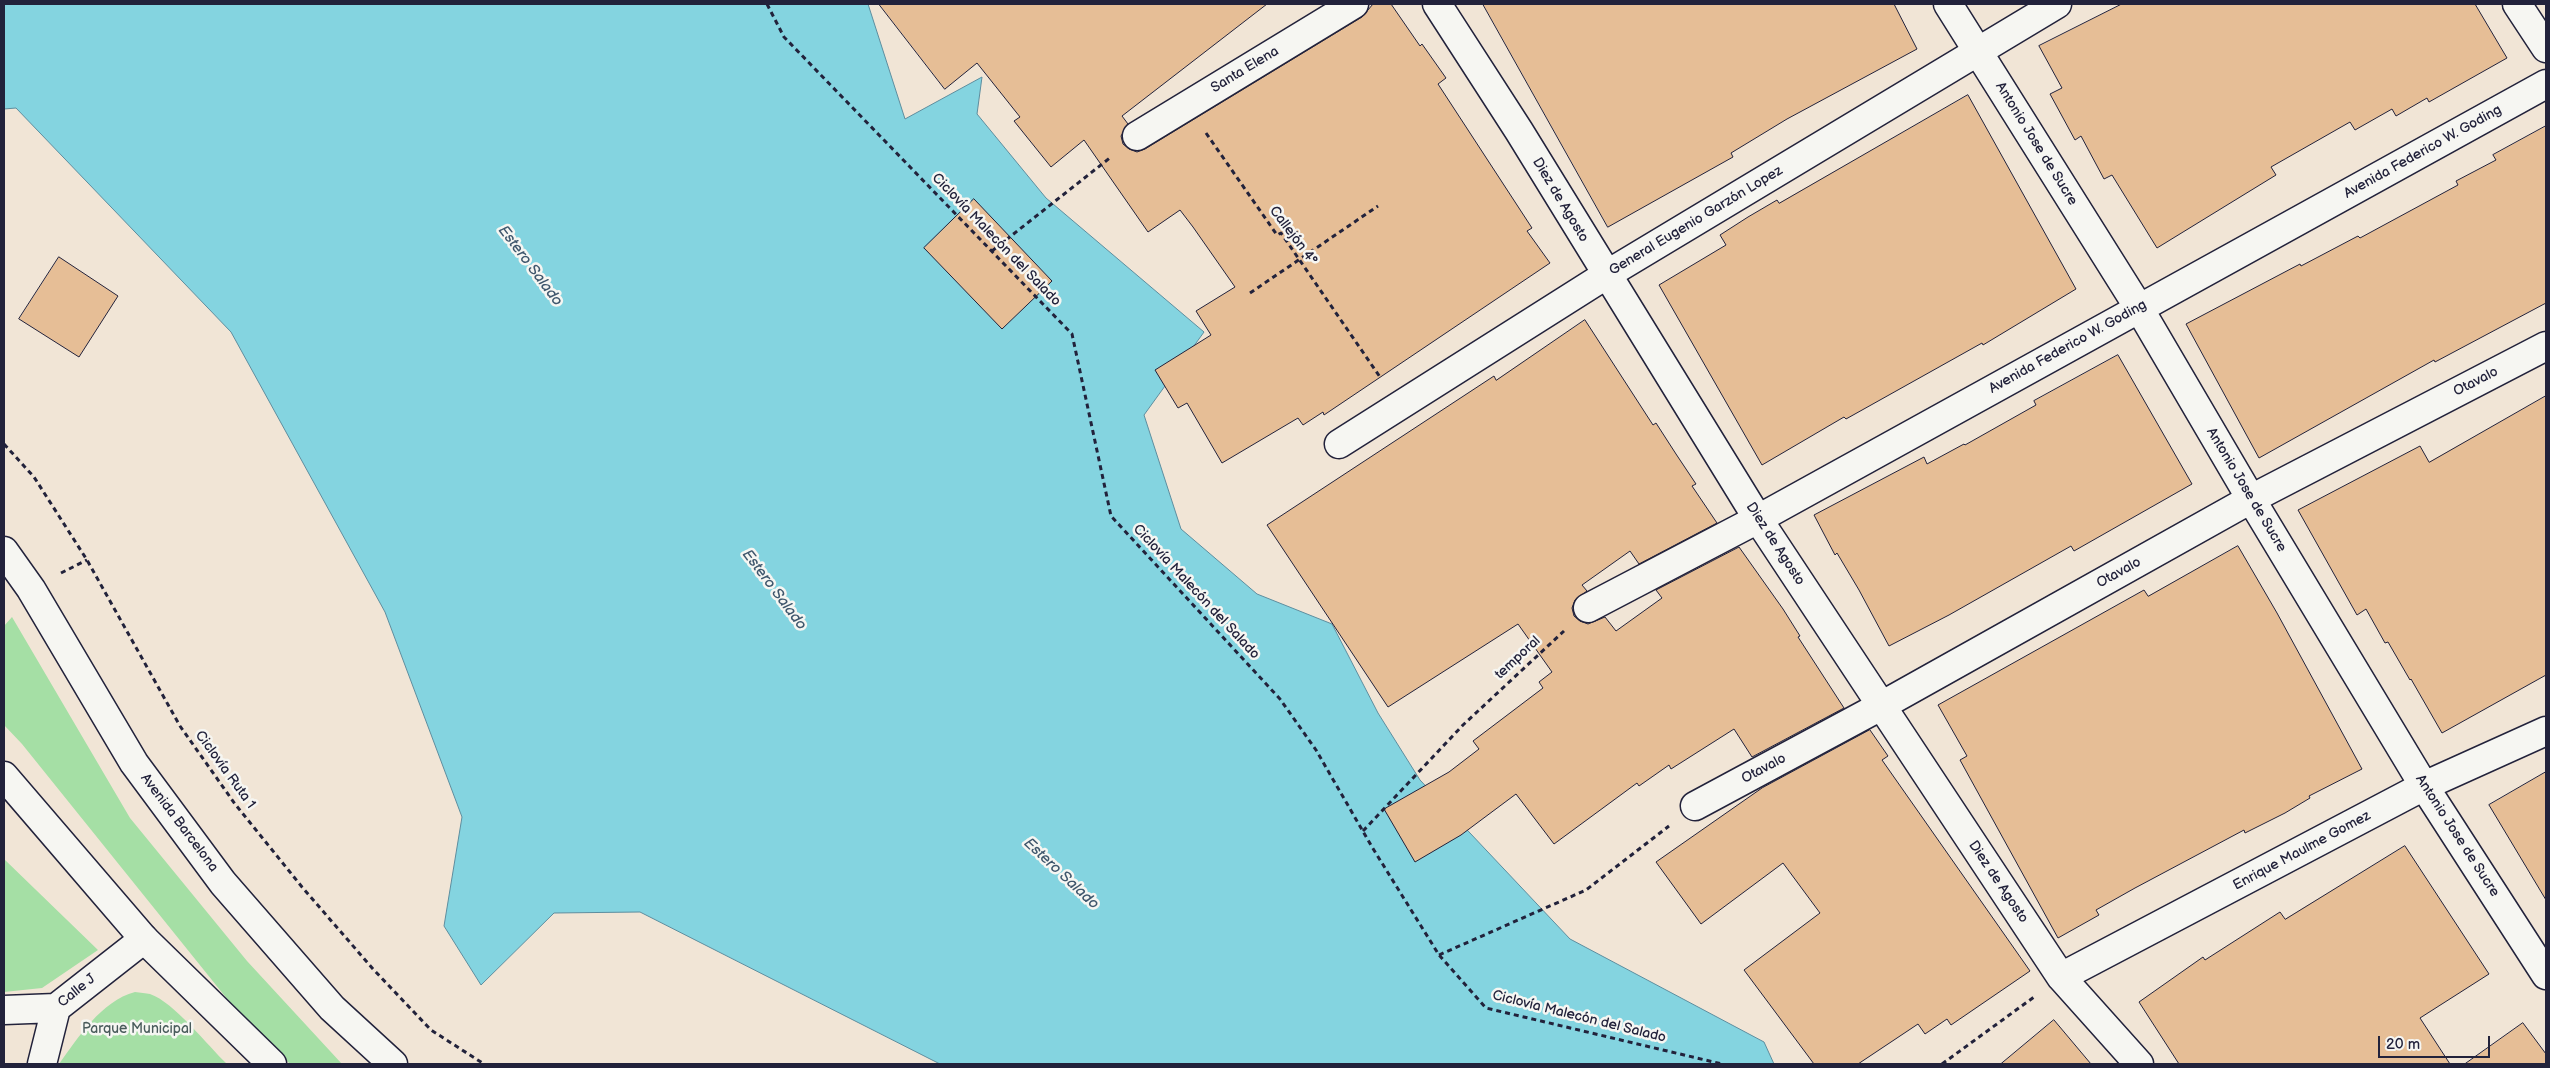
<!DOCTYPE html>
<meta charset="utf-8">
<style>
body{margin:0}
#map{position:relative;width:2550px;height:1068px;overflow:hidden;background:#f1e5d6;font-family:"Balsamiq Sans",sans-serif}
canvas{display:block}
.frame{position:absolute;inset:0;border:5px solid #22223b;pointer-events:none}
.scale{position:absolute;left:2378px;top:1036px;width:112px;height:22px;box-sizing:border-box;border:2px solid #22223b;border-top:0;padding-left:6px;font-size:15px;line-height:18px;white-space:nowrap;color:#22223b;-webkit-text-stroke:4px #f6f6f2;paint-order:stroke}
</style>
<div id="map">
<canvas width="2550" height="1068"></canvas>
<div class="frame"></div>
<div class="scale">20 m</div>
</div>
<script>
const g = document.querySelector('canvas').getContext('2d');
g.lineJoin = 'round';
function fillPath(path, color) { g.fillStyle = color; g.fill(path, 'evenodd'); }
function stroke(path, color, width, dash) { g.strokeStyle = color; g.lineWidth = width; g.lineCap = dash ? 'butt' : 'round'; g.setLineDash(dash || []); g.stroke(path); }
function label(font, color, halo, rows, align = 'center') {
  g.font = font + ' "Balsamiq Sans",sans-serif'; g.lineWidth = 5; g.setLineDash([]); g.textBaseline = 'middle'; g.strokeStyle = halo; g.fillStyle = color; for (const [text, x, y, turn = 0] of rows) {
    g.save(); g.translate(x, y); g.rotate((+turn || 0) * Math.PI / 180); g.textAlign = isNaN(turn) ? turn : align; if (halo) g.strokeText(text, 0, 0); g.fillText(text, 0, 0); g.restore();
  }
}
fillPath(new Path2D(`
 M 12,617 L 130,818 L 247,961 L 342,1064 L 290,1064 L 228,1000 L 22,744 L 4,725 L 4,626 Z
 M 4,859 L 98,950 L 42,988 L 4,992 Z
 M 135,992 C 140,993 146,993 150,994 C 174,1002 208,1046 227,1064 L 59,1064 C 78,1038 101,1001 135,992 Z`), '#a5dfa5');
const water = new Path2D(`
 M 4,4 L 868,4 L 905,119 L 982,77 L 977,114 L 1046,198 L 1204,332 L 1144,415 L 1181,529 L 1257,594 L 1332,624 L 1378,713 L 1420,780 L 1570,939 L 1764,1042 L 1774,1064 L 940,1064 L 640,912 L 554,913 L 481,985 L 444,926 L 462,817 L 385,612 L 231,332 L 16,108 L 4,109 Z`);
fillPath(water, '#84d4e0');
stroke(water, '#5d8d9e', 1);
const building = new Path2D(`
 M 879,4 L 1267,4 L 1122,116 L 1128,124 L 1121,136 L 1123,144 L 1129,149 L 1137,152 L 1145,149 L 1362,17 L 1373,4 L 1391,4 L 1420,46 L 1422,44 L 1446,78 L 1438,84 L 1532,228 L 1527,231 L 1550,263 L 1324,415 L 1323,412 L 1303,425 L 1298,418 L 1222,463 L 1187,403 L 1178,408 L 1155,370 L 1211,335 L 1196,311 L 1235,287 L 1193,227 L 1180,210 L 1148,232 L 1084,140 L 1051,167 L 1014,121 L 1020,117 L 977,63 L 945,89 Z
 M 1483,4 L 1894,4 L 1917,49 L 1787,119 L 1731,153 L 1733,157 L 1608,227 Z
 M 2122,4 L 2475,4 L 2507,58 L 2429,102 L 2427,98 L 2396,116 L 2392,109 L 2355,130 L 2350,122 L 2271,167 L 2276,175 L 2157,248 L 2112,175 L 2104,179 L 2081,136 L 2075,140 L 2050,94 L 2062,88 L 2039,46 Z
 M 1968,95 L 2076,289 L 1983,345 L 1982,343 L 1846,419 L 1844,417 L 1762,465 L 1659,285 L 1726,245 L 1720,235 L 1748,217 L 1777,200 L 1779,203 Z
 M 2546,126 L 2546,303 L 2435,362 L 2434,360 L 2259,458 L 2186,324 L 2300,264 L 2301,266 L 2358,236 L 2360,238 L 2458,185 L 2456,181 L 2496,160 L 2493,155 Z
 M 974,199 L 1052,281 L 1002,329 L 924,248 Z
 M 59,257 L 118,296 L 79,357 L 19,319 Z
 M 1585,320 L 1653,425 L 1656,423 L 1676,454 L 1696,484 L 1692,486 L 1717,523 L 1639,564 L 1630,551 L 1582,585 L 1587,591 L 1575,600 L 1572,608 L 1574,616 L 1580,621 L 1588,624 L 1605,617 L 1616,631 L 1662,598 L 1656,590 L 1739,547 L 1783,609 L 1800,636 L 1798,637 L 1844,708 L 1752,757 L 1734,729 L 1671,769 L 1669,765 L 1639,786 L 1637,783 L 1554,844 L 1516,794 L 1461,835 L 1415,862 L 1384,809 L 1449,772 L 1479,749 L 1473,741 L 1543,688 L 1539,682 L 1552,672 L 1518,624 L 1388,707 L 1267,525 L 1494,376 L 1496,380 Z
 M 2118,355 L 2192,484 L 2074,551 L 2071,546 L 1949,615 L 1889,646 L 1859,590 L 1837,553 L 1835,555 L 1814,515 L 1924,457 L 1927,464 L 1964,444 L 1965,445 L 2036,405 L 2034,401 Z
 M 2546,396 L 2546,675 L 2442,733 L 2411,679 L 2410,680 L 2388,642 L 2385,643 L 2366,609 L 2357,615 L 2298,510 L 2420,446 L 2429,462 Z
 M 2238,546 L 2277,613 L 2362,769 L 2309,796 L 2310,798 L 2285,813 L 2245,833 L 2244,830 L 2135,888 L 2096,910 L 2099,915 L 2058,938 L 1960,760 L 1967,756 L 1938,705 L 2144,590 L 2148,596 Z
 M 1870,730 L 1888,756 L 1882,760 L 2030,971 L 1951,1025 L 1947,1019 L 1925,1034 L 1918,1024 L 1858,1064 L 1814,1064 L 1744,970 L 1820,913 L 1783,863 L 1701,924 L 1656,862 L 1762,788 Z
 M 2546,772 L 2546,900 L 2489,805 Z
 M 2405,846 L 2489,974 L 2420,1018 L 2450,1064 L 2179,1064 L 2139,1002 L 2203,957 L 2205,960 L 2280,912 L 2285,919 Z
 M 2054,1020 L 2091,1064 L 2001,1064 Z
 M 2523,1023 L 2546,1054 L 2546,1064 L 2465,1064 Z`);
fillPath(building, '#e6be96');
stroke(building, '#22223b', 1);
const minor = new Path2D(`
 M 1437,4 L 1519,131 L 1758,519 L 2061,977 L 2139,1064
 M 1948,4 L 2139,308 L 2251,499 L 2424,786 L 2546,975
 M 1137,136 L 1354,4
 M 1339,444 L 1606,275 L 2057,4
 M 1588,608 L 1758,519 L 2546,84
 M 1695,806 L 1881,706 L 2251,499 L 2546,346
 M 2061,977 L 2424,786 L 2546,731
 M 4,1010 L 56,1008
 M 42,1064 L 56,1008 L 144,939`);
const tertiary = new Path2D(`
 M 2517,4 L 2546,48`);
const primary = new Path2D(`
 M 4,551 L 31,589 L 134,763 L 223,883 L 332,1008 L 393,1064
 M 4,776 L 144,939 L 272,1064`);
stroke(minor, '#22223b', 31);
stroke(tertiary, '#22223b', 31);
stroke(primary, '#22223b', 31);
stroke(new Path2D(`
 M 767,4 L 784,37 L 1072,334 L 1111,516 L 1280,699 L 1316,750 L 1372,847 L 1439,955 L 1486,1008 L 1722,1064
 M 1206,133 L 1277,235 L 1281,233 L 1380,377
 M 992,251 L 1111,157
 M 1250,293 L 1378,206
 M 4,444 L 34,477 L 87,560 L 180,726 L 235,804 L 302,887 L 373,969 L 431,1030 L 484,1064
 M 61,573 L 87,560
 M 1363,831 L 1463,725 L 1564,631
 M 1439,955 L 1586,890 L 1669,826
 M 1942,1064 L 2034,997`), '#22223b', 3, [5, 4]);
stroke(minor, '#f6f6f2', 28);
stroke(tertiary, '#f6f6f2', 28);
stroke(primary, '#f6f6f2', 28);
label('14px', '#22223b', '#f6f6f2', [
 ["Santa Elena",1245,70,-31],
 ["Antonio Jose de Sucre",2036,144,58],
 ["Avenida Federico W. Goding",2423,152,-29],
 ["Diez de Agosto",1560,200,59],
 ["General Eugenio Garzón Lopez",1696,221,-31],
 ["Callejón 4°",1293,236,53],
 ["Ciclovía Malecón del Salado",996,240,46],
 ["Avenida Federico W. Goding",2068,347,-29],
 ["Otavalo",2476,382,-27],
 ["Antonio Jose de Sucre",2246,490,59],
 ["Diez de Agosto",1775,544,57],
 ["Otavalo",2119,573,-29],
 ["Ciclovía Malecón del Salado",1196,592,47],
 ["temporal",1518,658,-43],
 ["Otavalo",1764,769,-28],
 ["Ciclovía Ruta 1",225,770,54],
 ["Avenida Barcelona",179,823,53],
 ["Antonio Jose de Sucre",2457,836,57],
 ["Enrique Maulme Gomez",2302,851,-28],
 ["Diez de Agosto",1998,882,56],
 ["Calle J",77,991,-39],
 ["Ciclovía Malecón del Salado",1579,1017,14]
]);
label('14px', '#495b5b', '#f6f6f2', [
 ["Parque Municipal",137,1029]
]);
label('italic 15px', '#3f576d', '#f6f6f2', [
 ["Estero Salado",530,266,53],
 ["Estero Salado",774,590,53],
 ["Estero Salado",1061,874,43]
]);
</script>
